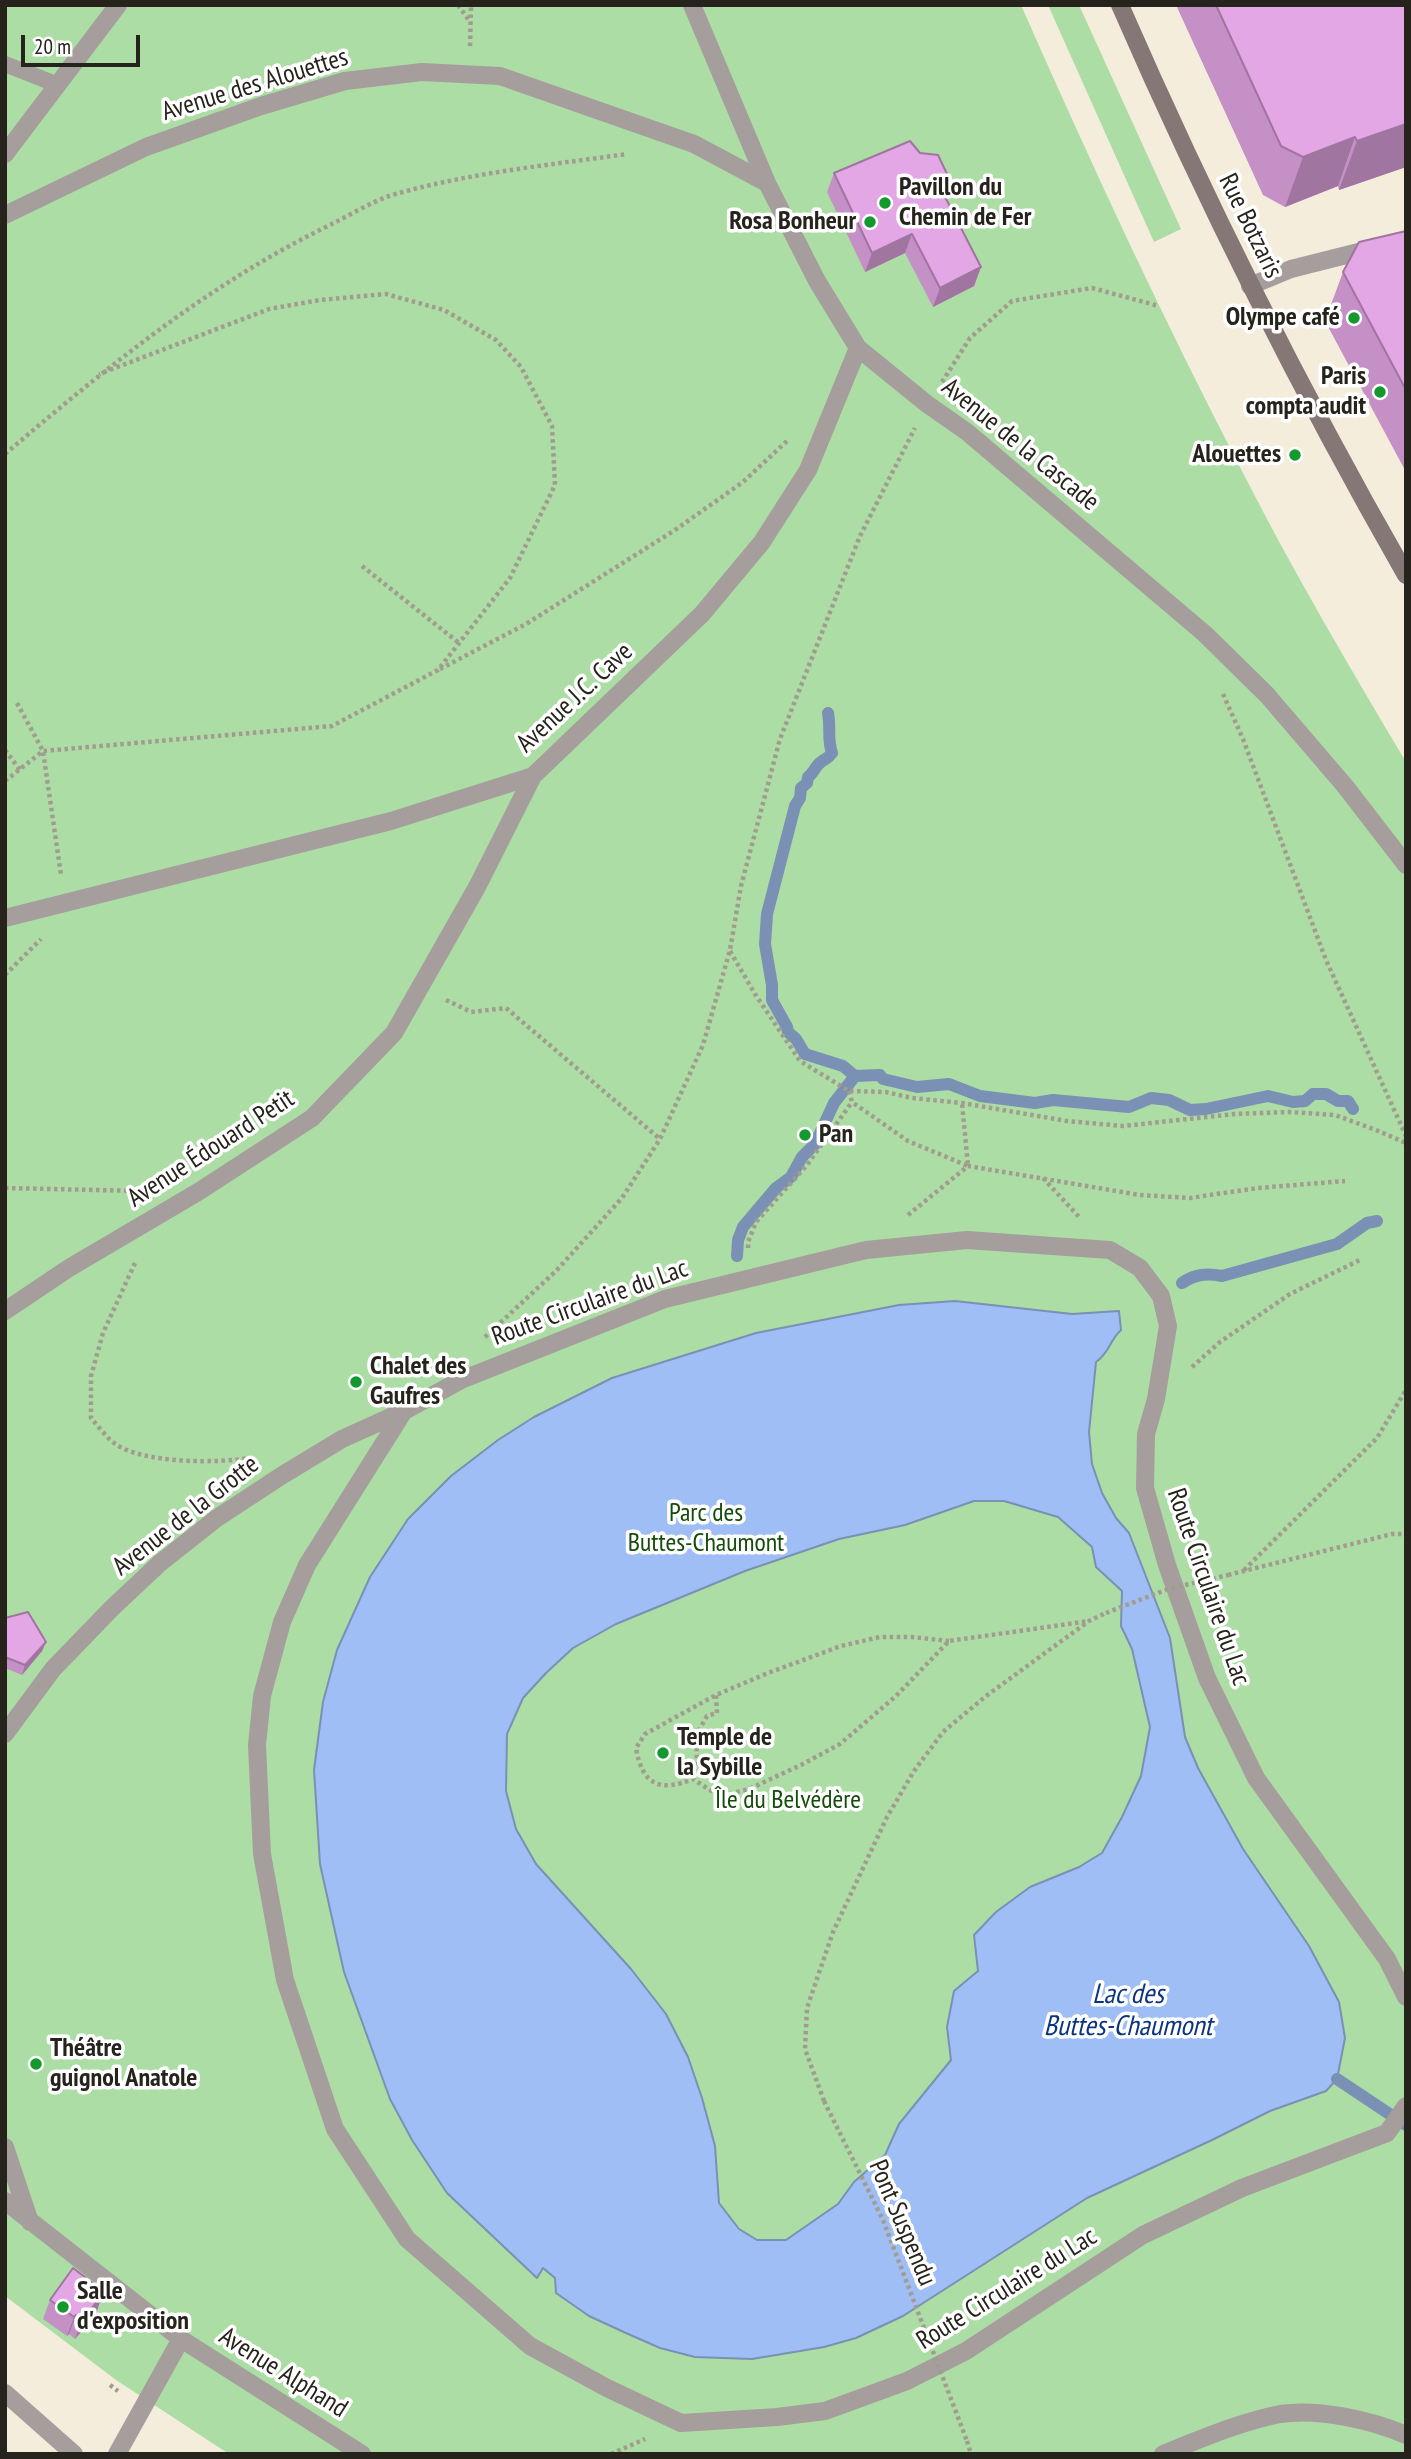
<!DOCTYPE html>
<meta charset="utf-8">
<style>
body{margin:0}
#map{position:relative;width:1411px;height:2459px;overflow:hidden;background:#f5eddc;font-family:"PT Sans Narrow",sans-serif}
canvas{display:block}
.frame{position:absolute;inset:0;border:7px solid #25231c;pointer-events:none}
.scale{position:absolute;left:21px;top:35px;width:119px;height:32px;box-sizing:border-box;border:4px solid #25231c;border-top:0;padding-left:9px;font-size:21px;line-height:24px;white-space:nowrap;color:#25231c;-webkit-text-stroke:5px #fff;paint-order:stroke}
</style>
<div id="map">
<canvas width="1411" height="2459"></canvas>
<div class="frame"></div>
<div class="scale">20 m</div>
</div>
<script>
const g = document.querySelector('canvas').getContext('2d');
g.lineJoin = 'round';
function fillPath(path, color) { g.fillStyle = color; g.fill(path, 'evenodd'); }
function stroke(path, color, width, dash) { g.strokeStyle = color; g.lineWidth = width; g.lineCap = dash ? 'butt' : 'round'; g.setLineDash(dash || []); g.stroke(path); }
function label(font, color, halo, rows, align = 'center') {
  g.font = font + ' "PT Sans Narrow",sans-serif'; g.lineWidth = 7; g.setLineDash([]); g.textBaseline = 'middle'; g.strokeStyle = halo; g.fillStyle = color; for (const [text, x, y, turn = 0] of rows) {
    g.save(); g.translate(x, y); g.rotate((+turn || 0) * Math.PI / 180); g.textAlign = isNaN(turn) ? turn : align; if (halo) g.strokeText(text, 0, 0); g.fillText(text, 0, 0); g.restore();
  }
}
fillPath(new Path2D(`
 M 5,5 L 1021,5 C 1091,164 1164,321 1244,475 C 1294,573 1350,668 1406,762 L 1406,2454 L 229,2454 L 116,2380 L 5,2296 Z
 M 1048,5 L 1079,5 L 1181,229 L 1154,242 Z`), '#acdda4');
const water = new Path2D(`
 M 955,1301 L 1072,1314 L 1119,1311 L 1121,1330 C 1109,1341 1110,1352 1096,1362 L 1089,1432 L 1092,1464 L 1102,1493 L 1116,1518 L 1129,1533 L 1170,1638 L 1185,1737 L 1198,1768 L 1243,1849 L 1309,1946 L 1339,2002 L 1345,2038 L 1337,2079 L 1326,2091 L 1270,2111 L 1212,2140 L 1087,2198 L 903,2316 L 856,2338 L 824,2347 L 752,2359 L 695,2357 L 660,2348 L 626,2333 L 589,2316 L 556,2293 L 555,2278 L 543,2268 L 537,2278 L 447,2193 L 412,2140 L 390,2099 L 344,1972 L 320,1864 L 314,1770 L 323,1702 L 337,1650 L 370,1577 L 408,1519 L 451,1476 L 498,1440 L 534,1417 L 612,1378 L 756,1333 L 899,1305 ZM 974,1501 L 1004,1501 L 1058,1517 L 1092,1547 L 1096,1567 L 1122,1591 L 1121,1626 L 1132,1649 L 1150,1727 L 1141,1776 L 1122,1817 L 1102,1853 L 1079,1867 L 1030,1887 L 996,1912 L 974,1935 L 978,1971 L 954,1991 L 947,2027 L 951,2060 L 899,2124 L 885,2155 L 854,2182 L 838,2204 L 786,2240 L 757,2240 L 739,2229 L 719,2203 L 715,2146 L 702,2098 L 688,2057 L 666,2014 L 631,1969 L 536,1864 L 516,1829 L 506,1791 L 507,1734 L 523,1698 L 546,1673 L 573,1648 L 616,1624 L 745,1571 L 839,1539 L 905,1525 Z`);
fillPath(water, '#9fbef5');
stroke(water, '#7a90b4', 2);
stroke(new Path2D(`
 M 855,1076 L 880,1075 L 883,1079 L 917,1087 L 949,1084 L 980,1096 L 1035,1103 L 1053,1100 L 1129,1107 L 1151,1098 L 1169,1100 L 1190,1110 L 1206,1109 L 1268,1096 L 1293,1102 L 1305,1101 L 1313,1094 L 1326,1094 L 1338,1101 L 1348,1101 L 1353,1109
 M 737,1256 L 738,1240 L 743,1227 L 776,1188 L 791,1177 L 802,1157 L 815,1144 L 834,1103 L 855,1076 L 843,1066 L 805,1054 L 796,1039 L 788,1032 L 787,1027 L 772,1000 L 772,985 L 765,944 L 767,914 L 795,806 L 800,798 L 801,788 L 807,783 L 808,777 C 814,773 815,766 821,762 C 826,758 828,759 832,753 C 827,739 831,728 828,713
 M 1182,1283 C 1195,1274 1207,1273 1222,1276 L 1337,1244 L 1367,1223 L 1377,1221
 M 1337,2079 L 1406,2125`), '#7a90b4', 12);
stroke(new Path2D(`
 M 458,5 L 471,23
 M 470,46 L 471,5
 M 942,382 L 970,338 L 1012,301 L 1092,288 L 1159,306
 M 5,454 C 106,368 210,283 330,225 C 350,215 371,202 392,195 C 468,173 549,165 627,154
 M 362,566 L 459,643
 M 440,669 L 526,624 L 675,530 L 743,482 L 788,440
 M 1223,694 L 1243,739 L 1326,960 L 1406,1136
 M 17,703 L 43,751 L 61,875
 M 5,750 L 20,770
 M 5,781 L 43,751 L 332,726 L 438,670 L 510,578 L 555,485 L 552,426 L 521,367 L 496,340 L 444,310 L 386,294 L 320,300 L 269,309 L 99,374
 M 730,951 L 755,994 L 800,1061 L 849,1091 L 886,1092 L 912,1098 L 962,1103 L 1067,1121 L 1123,1126 L 1235,1114 L 1289,1112 L 1335,1115 L 1376,1130 L 1406,1143
 M 5,975 L 41,939
 M 446,1000 L 471,1012 L 506,1008 L 660,1139
 M 849,1091 L 852,1102 L 908,1141 L 968,1166 L 962,1103
 M 1043,1178 L 1080,1218
 M 5,1188 L 141,1191
 M 908,1215 L 968,1166 L 1140,1195 L 1190,1198 L 1258,1188 L 1345,1181
 M 748,1248 L 748,1242 L 756,1222 L 807,1165 L 852,1102
 M 135,1263 L 103,1333 L 91,1376 L 91,1418 C 98,1426 105,1436 114,1443 C 142,1464 220,1464 255,1457
 M 485,1337 L 556,1271 L 622,1198 L 660,1139 L 703,1045 L 730,950 L 741,886 L 780,739 L 860,536 L 915,428
 M 1192,1367 L 1220,1342 L 1290,1294 L 1362,1259
 M 1244,1570 L 1377,1438 L 1406,1390
 M 1228,1575 L 1392,1534 L 1406,1534
 M 949,1641 L 912,1637 L 880,1637 L 841,1646 L 768,1673 L 716,1695 L 645,1734 L 636,1748 C 642,1784 659,1793 693,1779 L 713,1792 L 729,1794 L 749,1789 L 801,1765 L 840,1744 L 896,1696 L 949,1641 L 1089,1621
 M 693,1779 L 697,1755 L 696,1735 L 707,1716 L 717,1713 L 716,1695
 M 824,2101 L 805,2049 L 807,2008 L 833,1932 L 887,1817 L 914,1771 L 943,1732 L 986,1696 L 1034,1661 L 1089,1621 L 1106,1613
 M 110,2385 L 118,2391
 M 967,2441 L 971,2454
 M 611,2454 L 645,2439`), '#a19c8f', 4.5, [3.5, 3.5]);
stroke(new Path2D(`
 M 5,64 L 58,85`), '#a69d9d', 16);
stroke(new Path2D(`
 M 692,5 L 767,183 L 817,281 L 858,348 L 927,404 L 967,432 L 1205,634 L 1267,695 L 1345,786 L 1406,865
 M 5,154 L 118,5
 M 5,215 L 146,147 L 261,106 L 345,81 L 422,72 L 500,76 L 694,144 L 767,183
 M 1250,286 L 1291,269 L 1406,240
 M 5,918 L 391,821 L 533,776 L 702,614 L 762,542 L 808,470 L 858,348
 M 5,1311 L 69,1268 L 198,1192 L 312,1118 L 394,1033 L 477,887 L 533,776
 M 5,1734 L 53,1669 L 112,1608 L 160,1563 L 217,1518 L 281,1476 L 342,1439 L 404,1411
 M 1406,1997 L 1387,1959 L 1256,1778 L 1207,1678 L 1167,1565 L 1145,1488 L 1146,1434 L 1156,1399 L 1168,1326 L 1161,1296 L 1140,1268 L 1110,1250 L 967,1240 L 866,1250 L 665,1299 L 461,1380 L 404,1411 L 307,1565 L 282,1622 L 262,1696 L 257,1745 L 262,1854 L 285,1980 L 335,2129 L 407,2239 L 530,2346 L 607,2388 L 681,2423 L 777,2417 L 825,2411 L 907,2381 L 966,2351 L 1143,2235 L 1242,2188 L 1387,2133 L 1406,2106
 M 5,2147 L 30,2222
 M 5,2201 L 181,2339 L 362,2454
 M 5,2393 L 74,2454
 M 117,2454 L 181,2339
 M 1163,2454 C 1201,2439 1240,2422 1280,2414 C 1318,2408 1371,2420 1406,2435`), '#a69d9d', 18);
stroke(new Path2D(`
 M 1120,5 C 1205,200 1300,390 1406,575`), '#847776', 18);
stroke(new Path2D(`
 M 1106,1613 L 1168,1589 L 1228,1575
 M 824,2101 L 883,2220 L 967,2441`), '#a19c8f', 4.5, [3.5, 3.5]);
fillPath(new Path2D(`
 M 1176,5 L 1406,5 L 1406,167 L 1339,190 L 1338,186 L 1285,207 L 1263,195 Z
 M 834,173 L 943,193 L 981,267 L 974,286 L 933,307 L 905,253 L 865,272 L 827,192 Z
 M 1406,231 L 1406,472 L 1325,321 L 1343,272 Z
 M 5,1618 L 46,1642 L 42,1651 L 22,1675 L 5,1668 Z
 M 98,2287 L 96,2290 L 102,2295 L 96,2314 L 75,2339 L 69,2334 L 67,2336 L 43,2319 L 50,2300 Z`), '#c490c5');
fillPath(new Path2D(`
 M 1406,124 L 1406,167 L 1339,190 L 1357,141 Z
 M 1355,137 L 1338,186 L 1285,207 L 1303,157 Z
 M 912,234 L 905,253 L 865,272 L 872,253 Z
 M 981,267 L 974,286 L 933,307 L 940,288 Z
 M 46,1642 L 42,1651 L 22,1675 L 25,1665 Z
 M 102,2295 L 96,2314 L 75,2339 L 82,2320 Z
 M 76,2315 L 69,2334 L 67,2336 L 74,2317 Z`), '#a075a0');
const building = new Path2D(`
 M 1216,5 L 1406,5 L 1406,124 L 1357,141 L 1355,137 L 1303,157 L 1281,146 Z
 M 910,141 L 920,153 L 938,155 L 948,176 L 943,193 L 981,267 L 940,288 L 912,234 L 872,253 L 834,173 Z
 M 1406,231 L 1406,390 L 1343,272 L 1359,242 Z
 M 28,1612 L 46,1642 L 25,1665 L 5,1657 L 5,1618 Z
 M 73,2268 L 98,2287 L 96,2289 L 102,2295 L 82,2320 L 76,2315 L 74,2317 L 50,2300 Z`);
fillPath(building, '#e4a7e5');
stroke(building, '#a075a0', 2);
for (const [x, y, r, color] of [
 [885,203,7,"#13992e"],
 [870,222,7,"#13992e"],
 [1354,318,7,"#13992e"],
 [1380,392,7,"#13992e"],
 [1295,455,7,"#13992e"],
 [805,1135,7,"#13992e"],
 [356,1382,7,"#13992e"],
 [663,1753,7,"#13992e"],
 [36,2064,7,"#13992e"],
 [63,2307,7,"#13992e"]
]) { const dot = new Path2D(); dot.arc(x, y, r, 0, 2 * Math.PI); g.fillStyle = color; g.fill(dot); stroke(dot, '#fff', 2.5); }
label('26px', '#25231c', '#fff', [
 ["Avenue des Alouettes",255,85,-17],
 ["Rue Botzaris",1250,226,64],
 ["Avenue de la Cascade",1020,445,39],
 ["Avenue J.C. Cave",575,698,-43],
 ["Avenue Édouard Petit",211,1149,-33],
 ["Route Circulaire du Lac",590,1303,-20],
 ["Avenue de la Grotte",186,1516,-38],
 ["Route Circulaire du Lac",1208,1587,71],
 ["Pont Suspendu",902,2223,67],
 ["Route Circulaire du Lac",1007,2289,-32],
 ["Avenue Alphand",283,2373,32]
]);
label('bold 26px', '#25231c', '#fff', [
 ["Pavillon du",899,188],
 ["Chemin de Fer",899,218],
 ["Rosa Bonheur",856,222,"right"],
 ["Olympe café",1340,318,"right"],
 ["Paris",1366,377,"right"],
 ["compta audit",1366,407,"right"],
 ["Alouettes",1281,455,"right"],
 ["Pan",819,1135],
 ["Chalet des",370,1367],
 ["Gaufres",370,1397],
 ["Temple de",677,1738],
 ["la Sybille",677,1768],
 ["Théâtre",50,2049],
 ["guignol Anatole",50,2079],
 ["Salle",77,2292],
 ["d'exposition",77,2322]
], 'left');
label('26px', '#144c0a', '#fff', [
 ["Parc des",706,1514],
 ["Buttes-Chaumont",706,1544],
 ["Île du Belvédère",788,1801]
]);
label('italic 28px', '#0b3481', '#fff', [
 ["Lac des",1128,1995],
 ["Buttes-Chaumont",1128,2027]
]);
</script>
